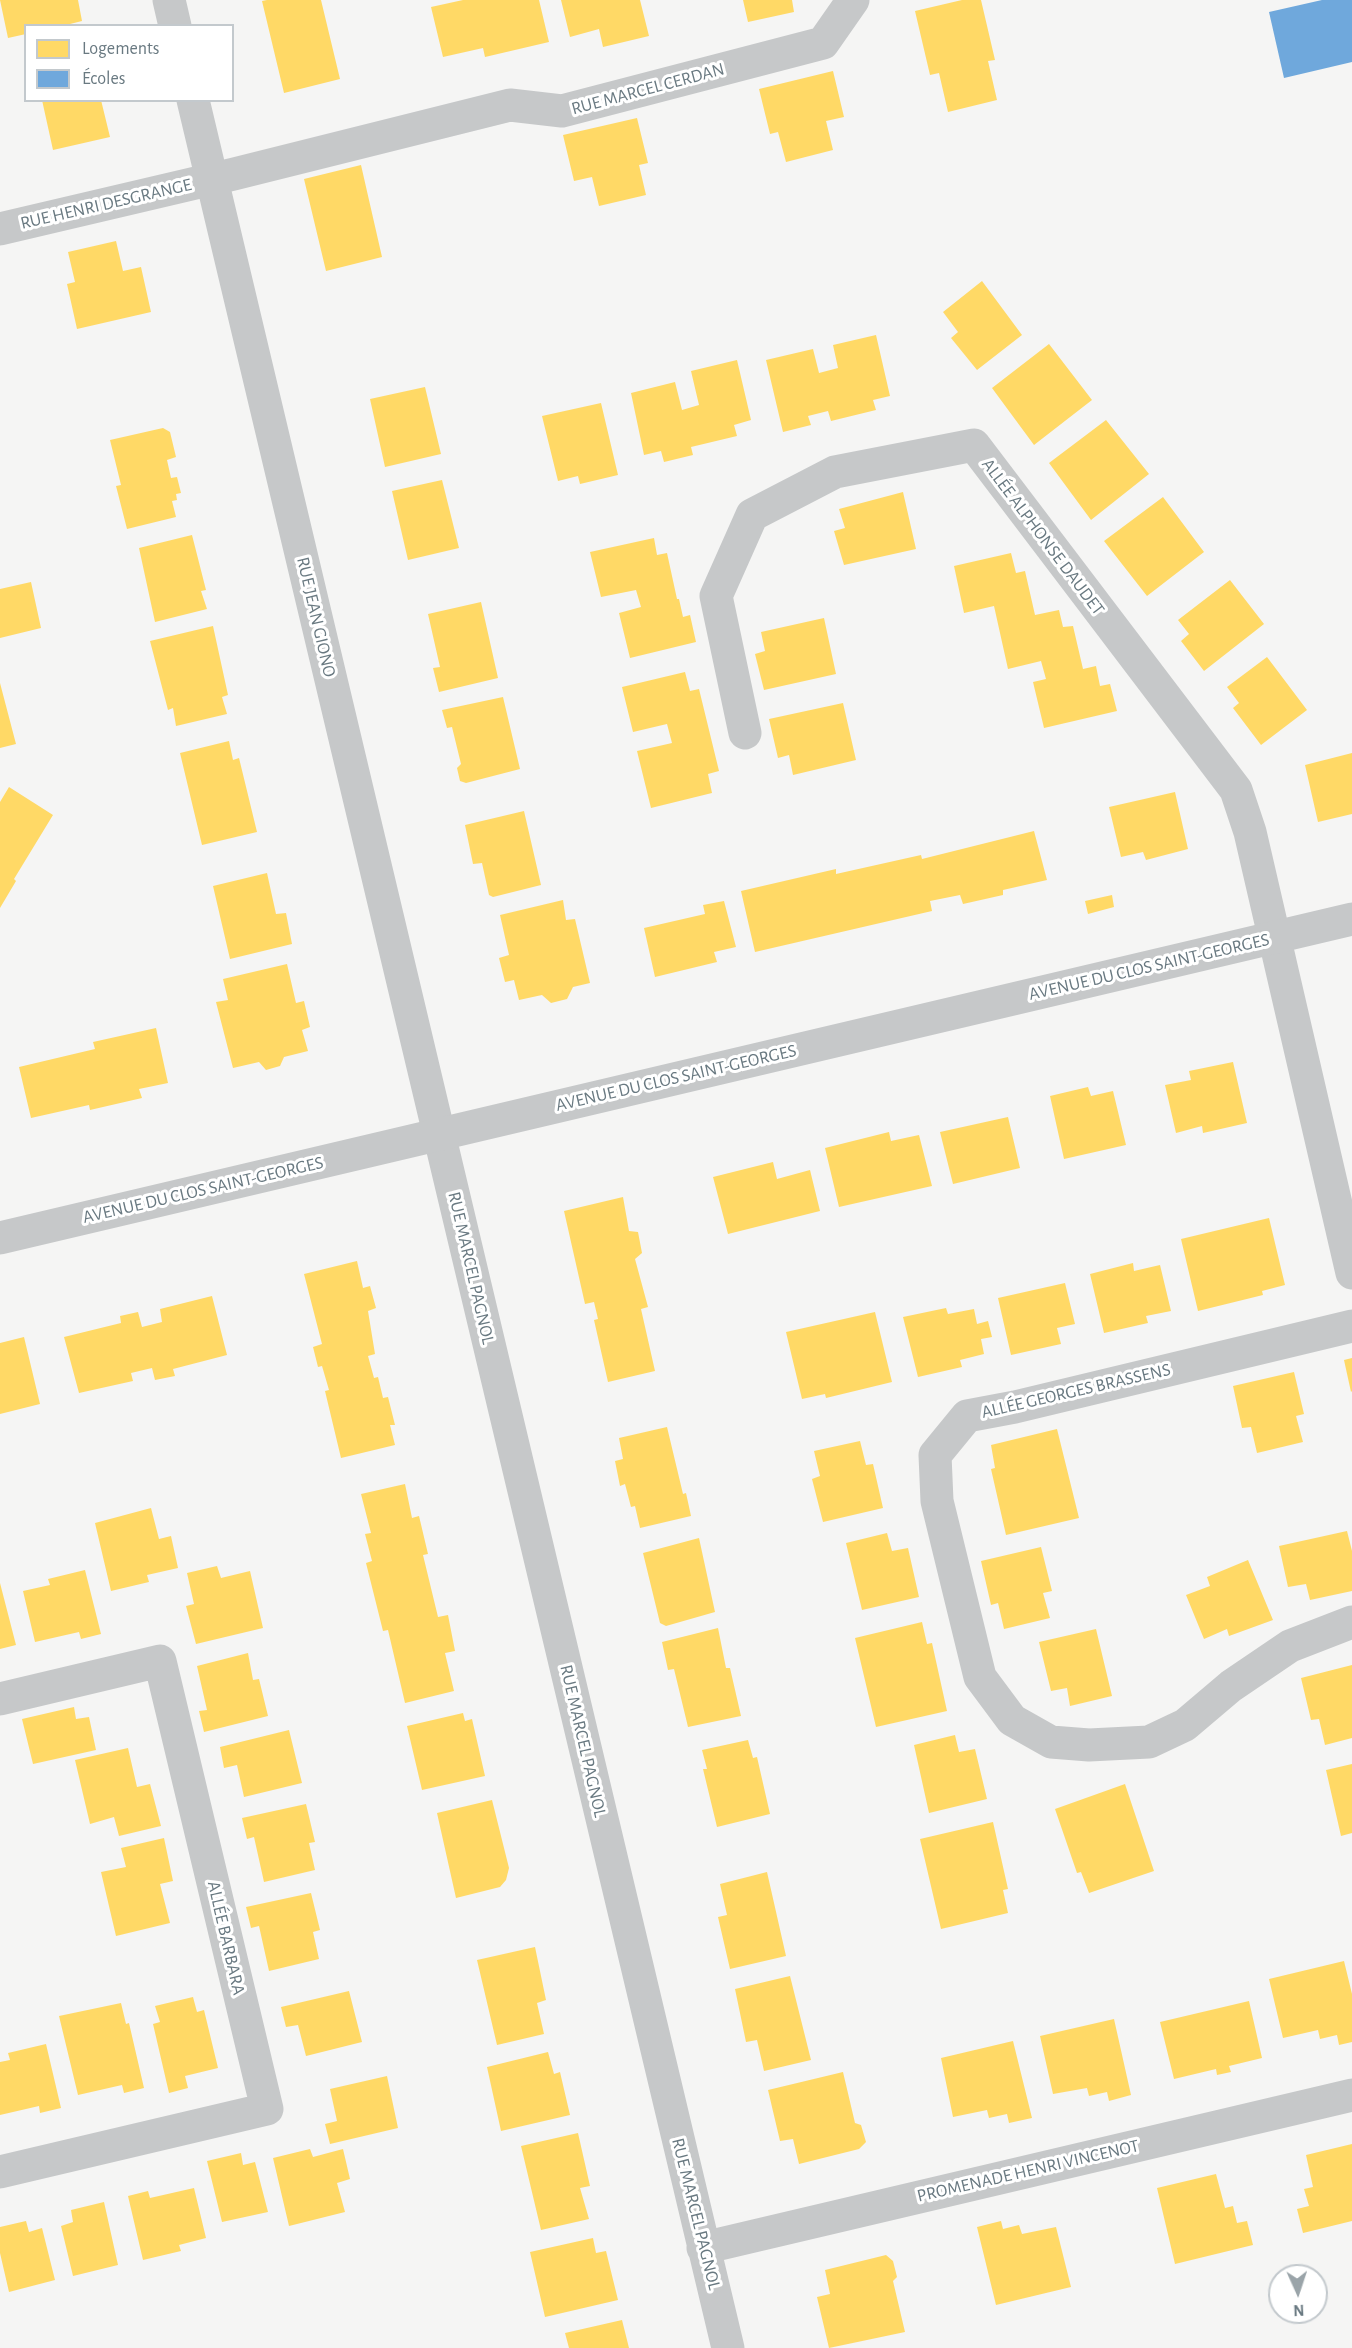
<!DOCTYPE html>
<meta charset="utf-8">
<style>
body{margin:0}
#map{position:relative;width:1352px;height:2348px;overflow:hidden;background:#f5f5f4;font-family:"Alegreya Sans",sans-serif}
canvas{display:block}
.legend{position:absolute;left:24px;top:24px;width:210px;height:78px;box-sizing:border-box;background:#fff;border:2px solid #c3c9cd;margin:0;padding:8px 10px;list-style:none;font-size:18px;color:#697981}
.legend li{display:flex;align-items:center;gap:12px;height:30px}
.legend b{width:30px;border:2px solid #c3c9cd}
.north{position:absolute;left:1268px;top:2264px;width:60px;height:60px;box-sizing:border-box;background:#fff;border:2px solid #c3c9cd;border-radius:50%;rotate:177deg;font-size:16px;font-weight:700;line-height:24px;text-align:center;color:#697981}
.north::after{content:'';display:block;margin:auto;width:21px;height:27px;background:#9aa4a9;clip-path:polygon(50% 0,100% 100%,50% 72%,0 100%)}
</style>
<div id="map">
<canvas width="1352" height="2348"></canvas>
<ul class="legend">
<li><b style="height:16px;background:#ffd966"></b>Logements</li>
<li><b style="height:16px;background:#6fa8dc"></b>Écoles</li>
</ul>
<div class="north">N</div>
</div>
<script>
const g = document.querySelector('canvas').getContext('2d');
g.lineJoin = 'round';
function fillPath(path, color) { g.fillStyle = color; g.fill(path, 'evenodd'); }
function stroke(path, color, width, dash) { g.strokeStyle = color; g.lineWidth = width; g.lineCap = dash ? 'butt' : 'round'; g.setLineDash(dash || []); g.stroke(path); }
function label(font, color, halo, rows, align = 'center') {
  g.font = font + ' "Alegreya Sans",sans-serif'; g.lineWidth = 6; g.setLineDash([]); g.textBaseline = 'middle'; g.strokeStyle = halo; g.fillStyle = color; for (const [text, x, y, turn = 0] of rows) {
    g.save(); g.translate(x, y); g.rotate((+turn || 0) * Math.PI / 180); g.textAlign = isNaN(turn) ? turn : align; if (halo) g.strokeText(text, 0, 0); g.fillText(text, 0, 0); g.restore();
  }
}
fillPath(new Path2D(`
 M 0,0 L 78,0 L 82,21 L 62,26 L 26,26 L 26,34 L 8,38 Z
 M 267,0 L 321,0 L 340,79 L 284,93 L 262,1 Z
 M 463,0 L 539,0 L 549,42 L 485,57 L 483,48 L 443,57 L 431,7 Z
 M 561,0 L 640,0 L 649,36 L 603,47 L 599,29 L 570,37 Z
 M 743,0 L 792,0 L 794,12 L 748,22 Z
 M 962,0 L 981,0 L 995,60 L 988,61 L 997,100 L 948,112 L 939,73 L 930,75 L 915,11 Z
 M 833,71 L 844,117 L 826,121 L 833,150 L 786,162 L 778,132 L 770,134 L 759,89 Z
 M 42,100 L 101,100 L 110,137 L 53,150 Z
 M 637,118 L 648,163 L 639,165 L 646,195 L 599,206 L 592,177 L 574,181 L 563,135 Z
 M 361,165 L 382,257 L 326,271 L 304,179 Z
 M 116,241 L 123,271 L 141,267 L 151,312 L 77,329 L 67,284 L 75,282 L 68,252 Z
 M 982,281 L 1022,335 L 977,370 L 951,338 L 958,332 L 943,312 Z
 M 876,335 L 890,396 L 873,400 L 876,410 L 831,421 L 828,411 L 808,416 L 811,425 L 783,432 L 766,360 L 813,349 L 819,373 L 838,368 L 833,345 Z
 M 1049,344 L 1092,400 L 1034,445 L 992,388 Z
 M 737,360 L 751,420 L 734,425 L 737,436 L 691,447 L 693,455 L 664,462 L 661,451 L 644,455 L 631,393 L 675,382 L 682,410 L 699,405 L 691,371 Z
 M 425,387 L 441,454 L 385,467 L 370,399 Z
 M 601,403 L 618,475 L 580,484 L 578,476 L 558,481 L 542,416 Z
 M 1106,420 L 1149,474 L 1091,520 L 1049,463 Z
 M 163,428 L 170,432 L 176,457 L 167,460 L 171,478 L 177,477 L 181,493 L 176,494 L 177,500 L 172,501 L 176,517 L 127,529 L 116,486 L 121,485 L 110,440 Z
 M 442,480 L 459,548 L 408,560 L 392,491 Z
 M 903,492 L 916,549 L 844,565 L 834,531 L 845,528 L 839,509 Z
 M 1163,497 L 1204,552 L 1147,596 L 1104,541 Z
 M 192,535 L 206,590 L 201,591 L 207,609 L 155,622 L 139,548 Z
 M 654,538 L 657,555 L 667,553 L 677,599 L 679,599 L 683,617 L 690,615 L 696,642 L 630,658 L 619,613 L 641,607 L 636,590 L 601,597 L 590,552 Z
 M 1011,553 L 1016,573 L 1025,571 L 1035,615 L 1059,610 L 1063,627 L 1073,626 L 1083,669 L 1096,666 L 1100,686 L 1110,684 L 1117,711 L 1044,728 L 1033,682 L 1046,679 L 1041,661 L 1008,669 L 994,606 L 964,613 L 954,566 Z
 M 1230,580 L 1264,624 L 1204,671 L 1181,641 L 1189,634 L 1178,620 Z
 M 31,582 L 41,628 L 0,638 L 0,589 Z
 M 481,602 L 498,678 L 439,692 L 433,668 L 440,667 L 428,614 Z
 M 824,618 L 836,674 L 764,690 L 755,654 L 765,651 L 761,632 Z
 M 213,626 L 228,695 L 222,697 L 227,714 L 176,726 L 173,708 L 168,710 L 150,641 Z
 M 1267,657 L 1307,710 L 1261,745 L 1233,708 L 1239,703 L 1227,687 Z
 M 685,672 L 690,691 L 699,689 L 719,771 L 708,774 L 712,793 L 651,808 L 637,751 L 672,743 L 667,724 L 633,732 L 622,687 Z
 M 0,683 L 16,744 L 0,748 Z
 M 503,697 L 520,769 L 466,783 L 460,781 L 457,768 L 461,764 L 452,727 L 447,728 L 442,710 Z
 M 843,703 L 856,760 L 793,775 L 789,755 L 778,758 L 769,719 Z
 M 229,741 L 233,760 L 239,758 L 257,832 L 202,845 L 180,753 Z
 M 1352,753 L 1352,814 L 1318,822 L 1305,765 Z
 M 9,787 L 53,815 L 14,879 L 16,881 L 0,908 L 0,802 Z
 M 1175,792 L 1188,849 L 1146,860 L 1143,852 L 1121,857 L 1109,807 Z
 M 524,811 L 541,885 L 493,897 L 489,895 L 482,863 L 473,864 L 465,825 Z
 M 1034,831 L 1047,880 L 1003,890 L 1003,895 L 963,904 L 960,895 L 930,901 L 932,911 L 755,952 L 741,891 L 836,869 L 836,874 L 921,855 L 922,859 Z
 M 267,873 L 276,914 L 286,913 L 292,944 L 230,959 L 213,886 Z
 M 1112,895 L 1114,907 L 1088,914 L 1085,901 Z
 M 563,900 L 566,920 L 575,919 L 590,983 L 573,987 L 567,999 L 551,1003 L 542,995 L 519,1000 L 514,980 L 505,982 L 499,958 L 509,955 L 500,915 Z
 M 724,901 L 736,947 L 714,952 L 717,962 L 655,977 L 644,928 L 705,914 L 703,905 Z
 M 287,964 L 296,1003 L 304,1001 L 310,1027 L 302,1030 L 308,1051 L 284,1057 L 280,1066 L 266,1070 L 259,1062 L 233,1068 L 216,1002 L 228,1000 L 223,979 Z
 M 156,1028 L 168,1083 L 139,1089 L 142,1098 L 90,1110 L 89,1105 L 31,1118 L 19,1067 L 95,1049 L 93,1042 Z
 M 1233,1062 L 1247,1123 L 1203,1133 L 1202,1126 L 1176,1133 L 1165,1085 L 1191,1080 L 1189,1071 Z
 M 1088,1087 L 1091,1096 L 1113,1091 L 1126,1145 L 1064,1159 L 1050,1096 Z
 M 1008,1117 L 1020,1168 L 953,1184 L 940,1132 Z
 M 889,1132 L 891,1141 L 919,1135 L 932,1186 L 839,1207 L 825,1148 Z
 M 773,1162 L 777,1179 L 810,1170 L 820,1211 L 728,1234 L 713,1177 Z
 M 623,1197 L 629,1231 L 638,1232 L 642,1253 L 635,1259 L 648,1307 L 641,1309 L 655,1371 L 608,1382 L 594,1320 L 598,1319 L 594,1302 L 585,1304 L 564,1211 Z
 M 1269,1218 L 1285,1285 L 1262,1291 L 1263,1295 L 1198,1311 L 1181,1239 Z
 M 357,1261 L 363,1288 L 370,1286 L 376,1308 L 368,1311 L 375,1354 L 368,1356 L 374,1378 L 378,1377 L 383,1398 L 388,1397 L 395,1425 L 390,1425 L 395,1445 L 341,1458 L 325,1391 L 329,1390 L 322,1366 L 318,1367 L 313,1347 L 322,1344 L 304,1274 Z
 M 1133,1263 L 1134,1271 L 1160,1265 L 1171,1311 L 1146,1316 L 1148,1323 L 1104,1333 L 1090,1274 Z
 M 1065,1283 L 1075,1324 L 1057,1328 L 1061,1344 L 1011,1355 L 998,1298 Z
 M 212,1296 L 227,1355 L 173,1369 L 175,1376 L 155,1380 L 152,1368 L 131,1373 L 133,1381 L 79,1393 L 64,1337 L 121,1323 L 120,1316 L 138,1312 L 142,1327 L 162,1322 L 160,1309 Z
 M 946,1308 L 948,1314 L 974,1309 L 977,1324 L 988,1321 L 992,1337 L 981,1339 L 984,1354 L 960,1360 L 962,1367 L 918,1377 L 903,1317 Z
 M 875,1312 L 892,1382 L 826,1398 L 825,1394 L 802,1399 L 786,1332 Z
 M 24,1337 L 40,1404 L 0,1414 L 0,1343 Z
 M 1352,1358 L 1352,1391 L 1351,1392 L 1344,1360 Z
 M 1294,1372 L 1304,1414 L 1296,1416 L 1303,1442 L 1257,1453 L 1251,1427 L 1242,1428 L 1233,1386 Z
 M 667,1427 L 683,1494 L 686,1493 L 691,1516 L 640,1528 L 635,1506 L 631,1507 L 625,1484 L 620,1486 L 615,1461 L 623,1459 L 619,1438 Z
 M 1057,1429 L 1079,1518 L 1006,1535 L 991,1469 L 995,1468 L 991,1445 Z
 M 860,1441 L 866,1465 L 873,1464 L 883,1508 L 823,1522 L 812,1479 L 820,1476 L 814,1451 Z
 M 405,1484 L 412,1518 L 419,1516 L 428,1554 L 423,1555 L 438,1617 L 448,1615 L 455,1651 L 445,1653 L 454,1691 L 405,1703 L 388,1630 L 383,1631 L 366,1563 L 372,1561 L 365,1534 L 371,1533 L 361,1494 Z
 M 151,1508 L 159,1539 L 171,1536 L 178,1568 L 147,1575 L 149,1582 L 111,1591 L 95,1523 Z
 M 1347,1531 L 1352,1551 L 1352,1591 L 1310,1600 L 1306,1584 L 1288,1587 L 1279,1546 Z
 M 887,1533 L 892,1551 L 908,1548 L 919,1597 L 862,1610 L 846,1543 Z
 M 699,1538 L 715,1612 L 666,1626 L 660,1623 L 643,1553 Z
 M 1041,1547 L 1052,1591 L 1043,1593 L 1050,1618 L 1004,1629 L 998,1603 L 991,1605 L 981,1561 Z
 M 1248,1560 L 1273,1620 L 1229,1636 L 1227,1629 L 1204,1639 L 1186,1595 L 1210,1586 L 1207,1577 Z
 M 217,1566 L 221,1578 L 250,1571 L 263,1628 L 196,1644 L 186,1606 L 194,1604 L 187,1573 Z
 M 85,1570 L 101,1634 L 81,1639 L 79,1632 L 35,1642 L 23,1591 L 50,1585 L 48,1579 Z
 M 0,1583 L 16,1645 L 0,1649 Z
 M 922,1622 L 927,1644 L 932,1643 L 947,1711 L 876,1727 L 855,1638 Z
 M 718,1628 L 726,1668 L 730,1668 L 741,1716 L 688,1727 L 674,1669 L 668,1670 L 662,1642 Z
 M 1096,1629 L 1112,1696 L 1070,1706 L 1067,1688 L 1051,1691 L 1039,1642 Z
 M 248,1653 L 253,1680 L 259,1679 L 268,1716 L 204,1732 L 199,1711 L 207,1710 L 197,1666 Z
 M 1352,1665 L 1352,1738 L 1325,1745 L 1319,1719 L 1311,1720 L 1301,1678 Z
 M 74,1707 L 76,1719 L 89,1717 L 96,1750 L 33,1764 L 22,1719 Z
 M 463,1713 L 465,1721 L 472,1719 L 485,1776 L 422,1790 L 407,1726 Z
 M 289,1730 L 302,1783 L 244,1797 L 237,1765 L 224,1768 L 220,1747 Z
 M 955,1735 L 959,1752 L 975,1749 L 987,1799 L 929,1813 L 914,1745 Z
 M 748,1740 L 753,1758 L 757,1757 L 770,1814 L 717,1827 L 703,1769 L 707,1769 L 702,1750 Z
 M 128,1748 L 137,1787 L 150,1784 L 161,1826 L 119,1836 L 114,1817 L 90,1824 L 75,1760 Z
 M 1352,1764 L 1352,1833 L 1341,1836 L 1326,1770 Z
 M 1125,1784 L 1154,1871 L 1089,1893 L 1081,1872 L 1077,1873 L 1055,1809 Z
 M 492,1800 L 509,1868 L 506,1880 L 500,1887 L 456,1898 L 437,1813 Z
 M 306,1804 L 315,1842 L 309,1843 L 315,1870 L 264,1882 L 254,1837 L 247,1839 L 242,1818 Z
 M 993,1822 L 1008,1889 L 1003,1890 L 1008,1913 L 941,1929 L 920,1839 Z
 M 164,1838 L 173,1881 L 160,1884 L 170,1923 L 116,1936 L 101,1872 L 126,1867 L 121,1848 Z
 M 767,1872 L 786,1956 L 730,1969 L 718,1917 L 727,1915 L 720,1884 Z
 M 311,1893 L 320,1930 L 313,1932 L 319,1959 L 269,1971 L 259,1926 L 251,1928 L 246,1907 Z
 M 535,1947 L 546,2000 L 537,2003 L 544,2034 L 497,2045 L 477,1960 Z
 M 1344,1961 L 1352,1994 L 1352,2042 L 1339,2045 L 1337,2035 L 1320,2039 L 1318,2030 L 1283,2038 L 1269,1979 Z
 M 790,1976 L 811,2060 L 764,2071 L 757,2040 L 746,2042 L 735,1989 Z
 M 349,1991 L 362,2042 L 306,2056 L 298,2025 L 286,2027 L 281,2007 Z
 M 193,1997 L 197,2012 L 204,2010 L 218,2068 L 185,2076 L 188,2088 L 169,2093 L 153,2024 L 160,2022 L 155,2006 Z
 M 1249,2001 L 1262,2058 L 1229,2066 L 1231,2072 L 1217,2075 L 1216,2069 L 1174,2079 L 1160,2022 Z
 M 121,2003 L 126,2024 L 129,2023 L 144,2088 L 124,2093 L 122,2085 L 78,2095 L 59,2016 Z
 M 1114,2019 L 1131,2095 L 1109,2101 L 1107,2092 L 1089,2096 L 1087,2088 L 1053,2094 L 1040,2036 Z
 M 1013,2041 L 1032,2118 L 1009,2123 L 1007,2114 L 989,2118 L 987,2110 L 953,2117 L 941,2058 Z
 M 46,2044 L 61,2108 L 40,2113 L 39,2106 L 0,2115 L 0,2062 L 10,2060 L 8,2053 Z
 M 548,2052 L 554,2074 L 560,2072 L 570,2115 L 501,2131 L 487,2067 Z
 M 843,2072 L 855,2123 L 861,2125 L 866,2142 L 859,2149 L 799,2164 L 793,2139 L 780,2141 L 768,2090 Z
 M 387,2076 L 398,2128 L 330,2144 L 325,2124 L 337,2121 L 330,2089 Z
 M 578,2133 L 590,2186 L 580,2188 L 589,2219 L 541,2230 L 521,2146 Z
 M 1352,2144 L 1352,2221 L 1303,2233 L 1297,2209 L 1309,2206 L 1304,2189 L 1313,2187 L 1306,2155 Z
 M 310,2149 L 313,2157 L 343,2149 L 350,2179 L 337,2183 L 345,2212 L 289,2226 L 273,2158 Z
 M 241,2153 L 243,2165 L 255,2162 L 268,2212 L 222,2222 L 207,2161 Z
 M 1216,2174 L 1225,2208 L 1233,2206 L 1237,2223 L 1247,2221 L 1253,2245 L 1175,2264 L 1157,2188 Z
 M 194,2188 L 206,2238 L 179,2245 L 181,2251 L 143,2260 L 128,2196 L 148,2191 L 150,2198 Z
 M 104,2202 L 118,2265 L 73,2276 L 61,2226 L 73,2222 L 71,2210 Z
 M 26,2221 L 29,2232 L 42,2228 L 55,2280 L 9,2292 L 0,2253 L 0,2227 Z
 M 1001,2221 L 1003,2229 L 1019,2225 L 1022,2234 L 1056,2227 L 1071,2287 L 996,2305 L 977,2227 Z
 M 593,2238 L 596,2253 L 606,2251 L 618,2300 L 545,2317 L 530,2252 Z
 M 886,2255 L 893,2261 L 897,2277 L 893,2281 L 905,2332 L 829,2348 L 817,2297 L 830,2294 L 825,2270 Z
 M 622,2320 L 629,2348 L 569,2348 L 565,2333 Z`), '#ffd966');
fillPath(new Path2D(`
 M 1322,0 L 1352,0 L 1352,62 L 1284,78 L 1269,12 Z`), '#6fa8dc');
stroke(new Path2D(`
 M 169,0 L 175,26
 M 193,100 L 728,2348
 M 0,229 L 234,174 L 510,105 L 562,111 L 823,43 L 853,0
 M 745,733 L 716,596 L 752,515 L 835,472 L 974,445 L 1236,790 L 1250,832 L 1352,1273
 M 1352,1326 L 1015,1407 L 967,1416 L 935,1455 L 937,1501 L 980,1677 L 1012,1720 L 1051,1742 L 1089,1745 L 1149,1742 L 1185,1725 L 1231,1686 L 1290,1646 L 1352,1622
 M 0,1699 L 160,1661 L 267,2109 L 0,2172
 M 703,2248 L 1352,2095`), '#c6c8c9', 33);
stroke(new Path2D(`
 M 0,1238 L 1352,919`), '#c6c8c9', 33);
label('18px', '#697981', '#fff', [
 ["RUE MARCEL CERDAN",648,89,-15],
 ["RUE HENRI DESGRANGE",106,204,-13],
 ["ALLÉE ALPHONSE DAUDET",1043,537,53],
 ["RUE JEAN GIONO",316,617,77],
 ["AVENUE DU CLOS SAINT-GEORGES",1149,967,-13],
 ["AVENUE DU CLOS SAINT-GEORGES",676,1078,-13],
 ["AVENUE DU CLOS SAINT-GEORGES",203,1190,-13],
 ["RUE MARCEL PAGNOL",471,1268,77],
 ["ALLÉE GEORGES BRASSENS",1076,1391,-13],
 ["RUE MARCEL PAGNOL",583,1741,77],
 ["ALLÉE BARBARA",226,1938,77],
 ["PROMENADE HENRI VINCENOT",1028,2171,-13],
 ["RUE MARCEL PAGNOL",696,2214,76]
]);
</script>
